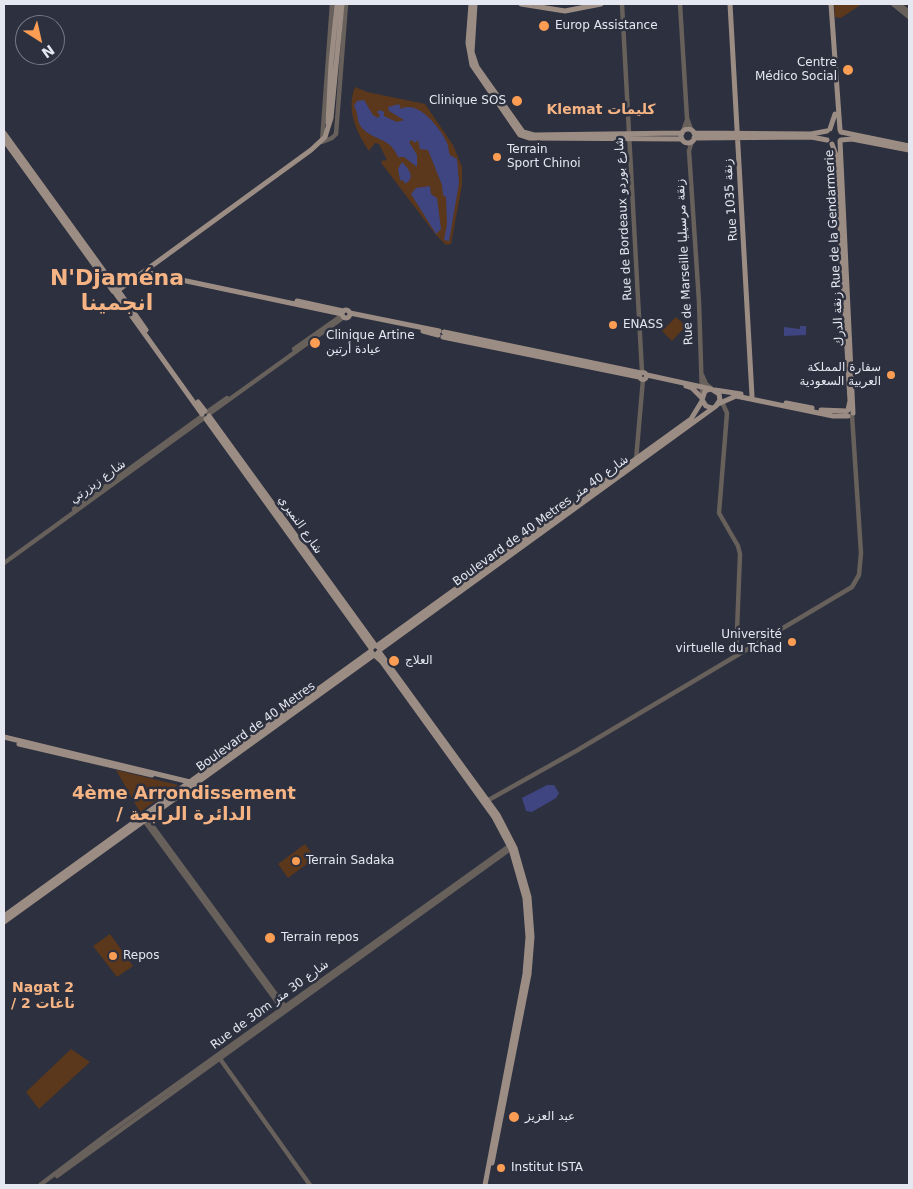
<!DOCTYPE html>
<meta charset="utf-8">
<style>
body{margin:0}
#map{position:relative;width:913px;height:1189px;overflow:hidden;background:#2d303e;font-family:"DejaVu Sans",sans-serif}
canvas{display:block}
.frame{position:absolute;inset:0;border:5px solid #e5e7f1;pointer-events:none}
.north{position:absolute;left:15px;top:15px;width:50px;height:50px;box-sizing:border-box;background:#2d303e;border:1px solid #777986;border-radius:50%;rotate:145deg;font-size:14px;font-weight:700;line-height:20px;text-align:center;color:#e5e7f1}
.north::after{content:'';display:block;margin:auto;width:18px;height:22px;background:#fc9d53;clip-path:polygon(50% 0,100% 100%,50% 72%,0 100%)}
</style>
<div id="map">
<canvas width="913" height="1189"></canvas>
<div class="frame"></div>
<div class="north">N</div>
</div>
<script>
const g = document.querySelector('canvas').getContext('2d');
g.lineJoin = 'round';
function fillPath(path, color) { g.fillStyle = color; g.fill(path, 'evenodd'); }
function stroke(path, color, width, dash) { g.strokeStyle = color; g.lineWidth = width; g.lineCap = dash ? 'butt' : 'round'; g.setLineDash(dash || []); g.stroke(path); }
function label(font, color, halo, rows, align = 'center') {
  g.font = font + ' "DejaVu Sans","Noto Sans Arabic",sans-serif'; g.lineWidth = 5; g.setLineDash([]); g.textBaseline = 'middle'; g.strokeStyle = halo; g.fillStyle = color; for (const [text, x, y, turn = 0] of rows) {
    g.save(); g.translate(x, y); g.rotate((+turn || 0) * Math.PI / 180); g.textAlign = isNaN(turn) ? turn : align; if (halo) g.strokeText(text, 0, 0); g.fillText(text, 0, 0); g.restore();
  }
}
fillPath(new Path2D(`
 M 834,4 L 862,4 L 841,18 L 835,17 Z
 M 355,87 L 367,92 L 425,104 L 453,145 L 462,167 L 462,185 L 451,244 L 446,245 L 436,235 L 382,164 L 381,161 L 387,160 L 379,144 L 375,143 L 369,151 C 356,132 346,109 355,87 Z
 M 676,317 L 686,326 L 672,341 L 662,331 Z
 M 116,770 L 178,785 L 140,812 Z
 M 305,844 L 315,858 L 288,878 L 278,864 Z
 M 110,934 L 133,966 L 117,977 L 93,946 Z
 M 71,1049 L 90,1062 L 39,1109 L 26,1092 Z`), '#5b371c');
fillPath(new Path2D(`
 M 364,100 L 373,115 L 378,118 L 380,115 L 377,112 L 380,110 L 384,112 L 384,116 L 397,122 L 404,120 L 389,111 L 388,107 L 399,104 L 401,109 C 418,99 442,130 447,143 C 449,147 448,150 450,155 L 457,159 L 459,183 L 449,241 L 444,240 L 447,224 L 446,197 L 443,195 L 442,185 L 428,150 L 420,149 L 418,140 L 415,143 L 412,140 L 409,142 L 417,155 L 417,167 L 404,157 L 398,157 C 390,137 374,141 362,128 C 356,122 359,113 354,106 L 357,101 Z
 M 402,162 C 409,169 416,178 405,184 L 404,181 L 400,180 L 398,169 Z
 M 430,186 L 431,194 L 437,198 L 441,229 L 436,234 L 411,194 L 416,188 Z
 M 800,326 L 806,326 L 806,335 L 784,336 L 784,327 L 800,329 Z
 M 547,785 L 554,785 L 559,793 L 556,798 L 532,812 L 526,811 L 522,798 Z`), '#3e4581');
stroke(new Path2D(`
 M 332,4 L 322,142 L 332,138 L 336,134 L 346,4
 M 622,4 L 642,372
 M 680,4 L 687,118 L 691,129
 M 893,4 L 909,17
 M 899,4 L 909,12
 M 683,131 L 687,120
 M 692,141 L 689,151 L 699,302 L 702,395
 M 294,349 L 341,316
 M 702,375 L 706,384 L 712,389
 M 722,402 L 727,413 L 719,513 L 738,546 L 740,554 L 736,656
 M 207,412 L 227,398
 M 209,414 L 344,317
 M 636,460 L 643,379
 M 74,509 L 202,416
 M 4,563 L 204,418
 M 485,802 L 576,751 L 852,587 L 859,575 L 861,553 L 852,415
 M 146,817 L 286,1008
 M 143,819 L 283,1010
 M 218,1056 L 310,1185
 M 57,1176 L 513,847
 M 40,1185 L 110,1132 L 512,844`), '#67605b', 4.5);
stroke(new Path2D(`
 M 471,4 L 468,43 L 472,65 L 520,135 L 529,138 L 682,139
 M 475,4 L 472,52 L 477,67 L 523,132 L 534,135 L 682,133
 M 521,4 L 565,11 L 601,4
 M 730,4 L 752,396
 M 831,4 L 840,130
 M 328,123 L 331,64 L 337,4
 M 830,129 L 835,114
 M681 136a7 7 0 1 1 14 0a7 7 0 1 1-14 0Z
 M 841,132 L 909,146
 M 4,133 L 114,285 L 120,289 L 117,294 L 114,292 L 116,288
 M 694,133 L 811,134 L 827,131
 M 694,138 L 811,137 L 827,140
 M 4,140 L 113,291
 M 841,140 L 852,139 L 909,150
 M 840,141 L 853,413
 M 832,144 L 836,155 L 850,401 L 848,410
 M 144,272 L 342,314
 M 120,289 L 311,150 L 325,137 L 331,118 L 342,4
 M 120,293 L 146,330
 M 116,294 L 202,414
 M 297,301 L 343,311
 M342 314a4 4 0 1 1 8 0a4 4 0 1 1-8 0Z
 M 350,313 L 439,331
 M 423,331 L 438,335
 M 444,332 L 641,373
 M 443,337 L 639,377
 M639.5 376a3.5 3.5 0 1 1 7 0a3.5 3.5 0 1 1-7 0Z
 M 647,375 L 711,389
 M 686,386 L 692,388 L 702,398
 M 715,390 L 741,394
 M 198,402 L 205,411
 M 786,403 L 812,408
 M 718,404 L 736,396 L 833,416 L 848,416
 M 821,410 L 847,411
 M 209,416 L 375,645
 M 206,419 L 371,648
 M 378,645 L 691,419 L 702,401
 M 381,649 L 716,406 L 720,400 L 719,394 L 711,389 L 705,391 L 702,400 L 706,406 L 712,408
 M 380,653 L 498,815 L 515,848 L 529,897 L 532,937 L 529,974 L 492,1163
 M 376,655 L 381,649 L 375,645 L 371,648 L 371,652 L 382,662 L 494,817 L 511,849 L 525,898 L 528,937 L 525,974 L 485,1185
 M 4,737 L 190,782
 M 19,744 L 152,775
 M 4,916 L 371,651
 M 4,922 L 374,655`), '#9c8d84', 5);
for (const [x, y, r, color] of [
 [544,26,6,"#fc9d53"],
 [848,70,6,"#fc9d53"],
 [517,101,6,"#fc9d53"],
 [497,157,5,"#fc9d53"],
 [613,325,5,"#fc9d53"],
 [315,343,6,"#fc9d53"],
 [891,375,5,"#fc9d53"],
 [792,642,5,"#fc9d53"],
 [394,661,6,"#fc9d53"],
 [296,861,5,"#fc9d53"],
 [270,938,6,"#fc9d53"],
 [113,956,5,"#fc9d53"],
 [514,1117,6,"#fc9d53"],
 [501,1168,5,"#fc9d53"]
]) { const dot = new Path2D(); dot.arc(x, y, r, 0, 2 * Math.PI); g.fillStyle = color; g.fill(dot); stroke(dot, '#2d303e', 2); }
label('12px', '#e5e7f1', '#2d303e', [
 ["Europ Assistance",555,26],
 ["Centre",837,63,"right"],
 ["Médico Social",837,77,"right"],
 ["Clinique SOS",506,101,"right"],
 ["Terrain",507,150],
 ["Sport Chinoi",507,164],
 ["ENASS",623,325],
 ["Clinique Artine",326,336],
 ["عيادة أرتين",326,350],
 ["سفارة المملكة",881,368,"right"],
 ["العربية السعودية",881,382,"right"],
 ["Université",782,635,"right"],
 ["virtuelle du Tchad",782,649,"right"],
 ["العلاج",405,661],
 ["Terrain Sadaka",306,861],
 ["Terrain repos",281,938],
 ["Repos",123,956],
 ["عبد العزيز",525,1117],
 ["Institut ISTA",511,1168]
], 'left');
label('12px', '#e5e7f1', '#2d303e', [
 ["Rue 1035 زنقة",731,200,-94],
 ["Rue de Bordeaux شارع بوردو",624,219,-93],
 ["زنقة الدرك Rue de la Gendarmerie",835,248,-93],
 ["Rue de Marseille زنقة مرسيليا",685,262,-93],
 ["شارع زيزرتي",98,482,-36],
 ["Boulevard de 40 Metres شارع 40 متر",541,521,-36],
 ["شارع النميري",300,525,55],
 ["Boulevard de 40 Metres",256,727,-36],
 ["Rue de 30m شارع 30 متر",270,1005,-36]
]);
label('bold 14px', '#f6b484', '#2d303e', [
 ["Klemat كليمات",601,110],
 ["Nagat 2",43,988],
 ["/ ناغات 2",43,1004]
]);
label('bold 18px', '#f6b484', '#2d303e', [
 ["4ème Arrondissement",184,794],
 ["/ الدائرة الرابعة",184,815]
]);
label('bold 22px', '#f6b484', '#2d303e', [
 ["N'Djaména",117,279],
 ["انجمينا",117,304]
]);
</script>
